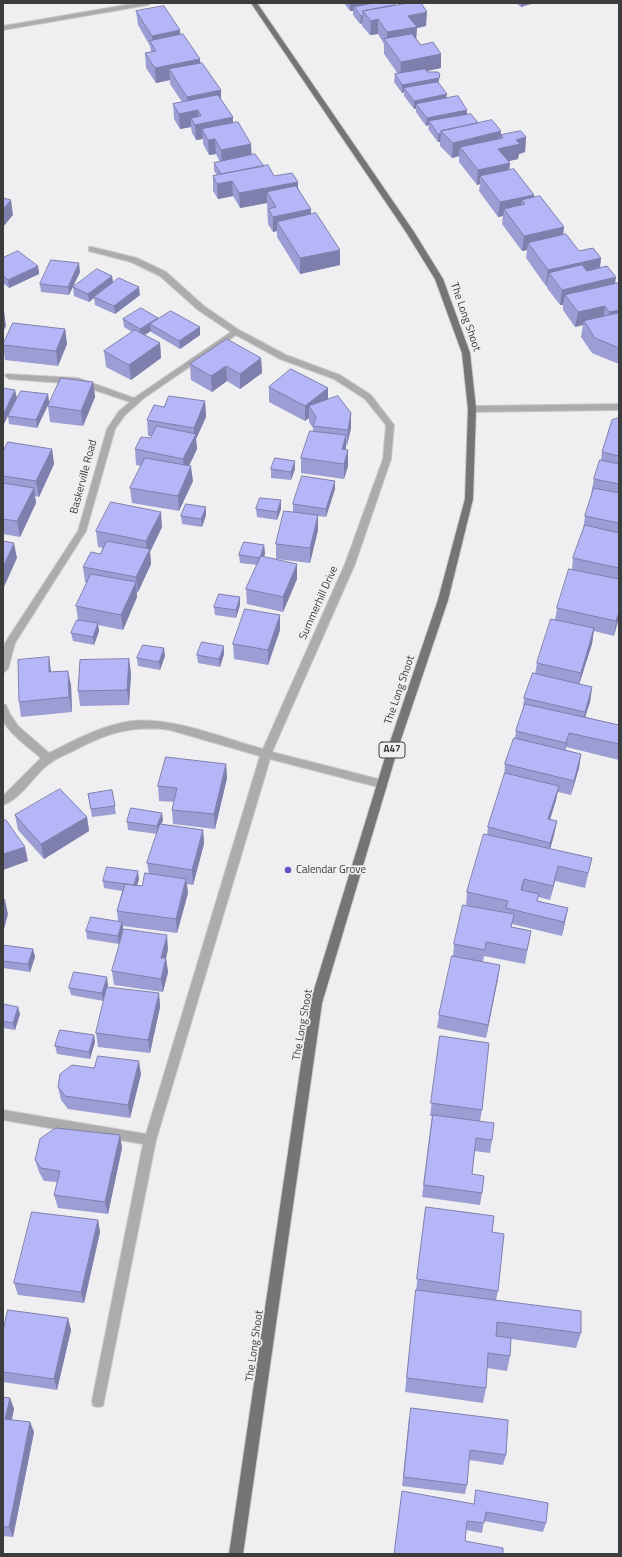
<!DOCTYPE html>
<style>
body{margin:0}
#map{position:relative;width:622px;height:1557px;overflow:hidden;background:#efeff1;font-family:"Titillium Web",sans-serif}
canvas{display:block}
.frame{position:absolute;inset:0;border:4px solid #3c3c3d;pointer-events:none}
</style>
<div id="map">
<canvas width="622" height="1557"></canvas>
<div class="frame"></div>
</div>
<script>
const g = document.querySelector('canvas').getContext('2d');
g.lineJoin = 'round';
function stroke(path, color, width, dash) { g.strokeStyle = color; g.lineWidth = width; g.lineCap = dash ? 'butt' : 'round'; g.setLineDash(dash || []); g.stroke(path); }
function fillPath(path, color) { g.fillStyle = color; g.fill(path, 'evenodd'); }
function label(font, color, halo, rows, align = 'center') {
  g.font = font + ' "Titillium Web",sans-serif'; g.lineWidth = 3.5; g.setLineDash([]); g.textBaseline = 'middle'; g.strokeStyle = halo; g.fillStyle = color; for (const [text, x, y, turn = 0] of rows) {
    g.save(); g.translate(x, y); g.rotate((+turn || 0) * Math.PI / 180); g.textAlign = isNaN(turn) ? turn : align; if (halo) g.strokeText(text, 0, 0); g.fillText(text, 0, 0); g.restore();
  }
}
const minor = new Path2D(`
 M 137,3 L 151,3 L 148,5 L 3,30 L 3,26 Z
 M 89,247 L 92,247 L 137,258 L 166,272 L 204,306 L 239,330 L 286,355 L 340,375 L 371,395 L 394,425 L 391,459 L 355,564 L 272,752 L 382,780 L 386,781 L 387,784 L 386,787 L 382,788 L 270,759 L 156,1140 L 104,1401 L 103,1406 L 98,1407 L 93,1406 L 92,1401 L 143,1144 L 3,1120 L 3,1110 L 146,1134 L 260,756 L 170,730 C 132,725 107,733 73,751 C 62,756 52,760 44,768 C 31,780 20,799 3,805 L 3,796 L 41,758 C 31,749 8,733 3,720 C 2,716 3,709 3,704 L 6,705 L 10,714 L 18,726 L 49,753 C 75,740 102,725 132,721 C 173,717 223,738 263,749 L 345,564 L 383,459 L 386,425 L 365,399 L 334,379 L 280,359 L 236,335 L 144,398 L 125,415 L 115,429 L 86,531 L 15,643 L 8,669 L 3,673 L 3,652 L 5,643 L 78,531 L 107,429 L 119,411 L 130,402 L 77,384 L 9,379 L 5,376 L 6,374 L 78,378 L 134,398 L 231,332 L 198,310 L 160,276 L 131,262 L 89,251 Z
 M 619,404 L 619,410 L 472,412 L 468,409 L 472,406 Z`);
const major = new Path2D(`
 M 251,3 L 257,3 L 414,232 L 443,279 L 470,353 L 476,409 L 473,499 L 448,600 L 398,748 L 322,1003 L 243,1554 L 229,1554 L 310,1003 L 388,748 L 438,600 L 465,499 L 468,409 L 462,353 L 435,279 L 406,232 Z`);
stroke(minor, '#cbcbcd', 2);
stroke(major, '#cbcbcd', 2);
fillPath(minor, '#adacac');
fillPath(major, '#767575');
fillPath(new Path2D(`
 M 344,3 L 393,3 L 395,5 L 426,26 L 417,28 L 416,39 L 421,45 L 441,54 L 441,68 L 426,71 L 439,83 L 447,99 L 478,123 L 501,135 L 526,137 L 525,152 L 519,154 L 518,159 L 508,161 L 510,163 L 509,170 L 534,195 L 534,198 L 564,227 L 563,235 L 579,251 L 601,258 L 600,268 L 615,284 L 619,283 L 619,364 L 592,353 L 581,337 L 583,325 L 575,327 L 563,310 L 563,305 L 560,305 L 547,288 L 547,285 L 546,286 L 526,258 L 527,250 L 522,251 L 502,224 L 503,216 L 498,217 L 479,191 L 480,184 L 477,185 L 459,162 L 459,156 L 452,158 L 440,146 L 440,142 L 438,142 L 428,129 L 429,125 L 426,126 L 416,112 L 416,109 L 414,109 L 404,96 L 404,92 L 402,93 L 394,82 L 395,74 L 398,74 L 384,54 L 384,44 L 378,34 L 370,35 L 362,26 L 362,23 L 360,24 L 353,15 L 353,11 L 350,11 Z
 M 516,3 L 534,3 L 521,7 Z
 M 136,11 L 180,30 L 180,35 L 200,59 L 200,63 L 221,99 L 233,123 L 251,144 L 251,155 L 274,176 L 298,188 L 311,214 L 340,265 L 300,274 L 277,237 L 277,231 L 273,232 L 268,224 L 267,203 L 240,208 L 233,196 L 218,199 L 213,191 L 213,176 L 217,175 L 214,171 L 214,163 L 220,162 L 216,154 L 209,155 L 203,144 L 203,139 L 196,140 L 192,133 L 191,127 L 180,129 L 174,119 L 173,104 L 182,102 L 170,84 L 170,80 L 156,83 L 146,68 L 145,53 L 151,52 L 150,46 L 138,25 Z
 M 3,258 L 38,266 L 39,274 L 9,288 L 3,283 Z
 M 80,272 L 69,295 L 41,292 L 40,284 Z
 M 112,276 L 113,283 L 140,295 L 115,314 L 95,305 L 94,298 L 89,302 L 74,296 L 73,287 Z
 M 123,319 L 158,319 L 200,327 L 200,335 L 180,349 L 151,332 L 151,331 L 145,335 L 160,343 L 161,358 L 131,380 L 106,367 L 104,351 L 132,332 L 124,327 Z
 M 65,329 L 67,344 L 58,366 L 5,360 L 3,344 Z
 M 261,358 L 262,373 L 240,389 L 227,381 L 212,392 L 191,380 L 190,364 Z
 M 93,382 L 95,397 L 83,426 L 50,422 L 48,406 Z
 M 269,387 L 328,399 L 351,413 L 351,428 L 347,445 L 346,445 L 346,450 L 348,450 L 348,466 L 344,479 L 301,473 L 301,458 L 313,431 L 313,428 L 309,422 L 309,418 L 305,421 L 269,402 Z
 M 48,394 L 49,403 L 37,428 L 9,424 L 8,416 Z
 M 205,401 L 206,417 L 196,439 L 197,449 L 189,466 L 193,481 L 179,511 L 132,503 L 130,488 L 141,466 L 136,465 L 135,449 L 150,438 L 152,436 L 148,436 L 147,420 L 164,407 Z
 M 619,418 L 619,617 L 614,636 L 594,631 L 592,644 L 579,684 L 592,687 L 590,702 L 585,717 L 619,725 L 619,760 L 566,747 L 566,750 L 581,754 L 579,768 L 571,795 L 558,792 L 556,800 L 550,819 L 557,821 L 554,835 L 550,849 L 592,858 L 585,888 L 555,881 L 550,900 L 538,897 L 538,901 L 568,908 L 562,936 L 512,924 L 512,927 L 531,931 L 525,964 L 484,956 L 483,962 L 500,965 L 486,1038 L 437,1028 L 439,1015 L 453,956 L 454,944 L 466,905 L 467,892 L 487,835 L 488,827 L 504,779 L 505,764 L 515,738 L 516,731 L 523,711 L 524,698 L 535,674 L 537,663 L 555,620 L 557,608 L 572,569 L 573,558 L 583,531 L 585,516 L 592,495 L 591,494 L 594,479 L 601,460 L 602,452 Z
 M 52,449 L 54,464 L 39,497 L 35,496 L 36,503 L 20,537 L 3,534 L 3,452 Z
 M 271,469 L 295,469 L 291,480 L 271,478 Z
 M 335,489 L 326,517 L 318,516 L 318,530 L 310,563 L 276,559 L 276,544 L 293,512 L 293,504 Z
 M 256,509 L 281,509 L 277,520 L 257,517 Z
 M 206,515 L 202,527 L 182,524 L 181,516 Z
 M 162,527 L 150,552 L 151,564 L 138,592 L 137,592 L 137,597 L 123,630 L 98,625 L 99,631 L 94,645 L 73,641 L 71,633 L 78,620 L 76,606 L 87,582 L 85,582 L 83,567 L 100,554 L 103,548 L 98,547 L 96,531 Z
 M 264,545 L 265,554 L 263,557 L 297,579 L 283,612 L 247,604 L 246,589 L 257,565 L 240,563 L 239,555 Z
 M 240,605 L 236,618 L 215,615 L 214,607 Z
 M 280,615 L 280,630 L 268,665 L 234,659 L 233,644 Z
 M 224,654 L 220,667 L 198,663 L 197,655 Z
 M 165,656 L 160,670 L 138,666 L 137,658 Z
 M 49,657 L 51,672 L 71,685 L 72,712 L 21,717 L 19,702 Z
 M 129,659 L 131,674 L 129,705 L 80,706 L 78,691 Z
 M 226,764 L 227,778 L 215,829 L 173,824 L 172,810 L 174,802 L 159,801 L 158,786 Z
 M 112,790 L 116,814 L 92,817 L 88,794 Z
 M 15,815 L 87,817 L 89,831 L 44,859 L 18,830 Z
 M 163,820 L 161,824 L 203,830 L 204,844 L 193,885 L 187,884 L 188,893 L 177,933 L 123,926 L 123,929 L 119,944 L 87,939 L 86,931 L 118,921 L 117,911 L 122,891 L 104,888 L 103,881 L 139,879 L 137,885 L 142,886 L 149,874 L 147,863 L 157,834 L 128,830 L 127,822 Z
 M 3,945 L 33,949 L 35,957 L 30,972 L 3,968 Z
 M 168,949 L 166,958 L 168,972 L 163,992 L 114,985 L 112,971 Z
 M 108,985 L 103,1001 L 71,995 L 69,988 Z
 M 159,993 L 160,1007 L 150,1053 L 98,1047 L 96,1033 Z
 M 3,1004 L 20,1014 L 15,1030 L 3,1028 Z
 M 94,1035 L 95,1042 L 90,1059 L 57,1054 L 55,1046 Z
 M 440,1036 L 482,1110 L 480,1121 L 492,1140 L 490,1153 L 474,1151 L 472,1174 L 482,1193 L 480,1205 L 422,1197 L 432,1116 L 430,1116 Z
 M 141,1074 L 130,1118 L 68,1109 L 61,1100 L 58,1087 Z
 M 120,1135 L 122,1148 L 108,1214 L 58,1208 L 54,1195 L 57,1182 L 44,1181 L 39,1172 L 35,1160 Z
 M 426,1207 L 492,1232 L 498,1291 L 496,1300 L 581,1333 L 576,1348 L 511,1339 L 510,1356 L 507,1371 L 487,1368 L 486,1388 L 483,1403 L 405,1392 L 416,1291 Z
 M 98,1220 L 100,1232 L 84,1303 L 18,1295 L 14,1283 Z
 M 68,1318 L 71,1330 L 57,1390 L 3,1382 L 3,1331 Z
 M 3,1397 L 10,1398 L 14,1409 L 12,1420 L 30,1422 L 34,1432 L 13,1537 L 3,1536 Z
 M 409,1418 L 506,1455 L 503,1465 L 469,1460 L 467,1485 L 465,1494 L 402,1486 Z
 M 476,1490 L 546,1523 L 543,1532 L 484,1521 L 482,1533 L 466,1530 L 465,1541 L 394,1554 L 474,1504 Z`), '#9c9dd4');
fillPath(new Path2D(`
 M 350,3 L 390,3 L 354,7 L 353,11 L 350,11 Z
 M 521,3 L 534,3 L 521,7 Z
 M 427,12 L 426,26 L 417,28 L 416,42 L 387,43 L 387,32 L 408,16 Z
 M 361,16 L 363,16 L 362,23 L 360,24 Z
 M 397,16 L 378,20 L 378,34 L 370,35 L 371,21 Z
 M 180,30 L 181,45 L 152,45 L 152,36 Z
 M 441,54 L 441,68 L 400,77 L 401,62 Z
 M 200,59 L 201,74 L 169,69 L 170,80 L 156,83 L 155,68 Z
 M 440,74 L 438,86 L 404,88 L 404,92 L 402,93 L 402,85 Z
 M 221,90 L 221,105 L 188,112 L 187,97 Z
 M 447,94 L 446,102 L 416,104 L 416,109 L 414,109 L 414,101 Z
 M 198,110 L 198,124 L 233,117 L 233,132 L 202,129 L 203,139 L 196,140 L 195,125 L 191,118 L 191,127 L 180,129 L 179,114 Z
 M 467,110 L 467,118 L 429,121 L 429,125 L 426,126 L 427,118 Z
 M 501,131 L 500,146 L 460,147 L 459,156 L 452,158 L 453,143 Z
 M 438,134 L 441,134 L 440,142 L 438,142 Z
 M 526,137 L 525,152 L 519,154 L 518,159 L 497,164 L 498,149 L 516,140 Z
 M 215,139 L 216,154 L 209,155 L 208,140 Z
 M 251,144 L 252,159 L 222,165 L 221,150 Z
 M 510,163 L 508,178 L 480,176 L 480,184 L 477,185 L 478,170 Z
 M 232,181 L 233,196 L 218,199 L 217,184 Z
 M 298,182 L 298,197 L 267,192 L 267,203 L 240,208 L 239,193 Z
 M 534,195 L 532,210 L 525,204 L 522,200 L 520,213 L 504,209 L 503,216 L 498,217 L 500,202 Z
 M 11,200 L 13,215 L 3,227 L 3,209 Z
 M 311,209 L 311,224 L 277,222 L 277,231 L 273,232 L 273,217 Z
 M 564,227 L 562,242 L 528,243 L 527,250 L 522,251 L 524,236 Z
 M 340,250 L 340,265 L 300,274 L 300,258 Z
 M 601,258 L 599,273 L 549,273 L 547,285 L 546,286 L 548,270 Z
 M 79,263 L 80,272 L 69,295 L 68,287 Z
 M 38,266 L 39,274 L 9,288 L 8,280 Z
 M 112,276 L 113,284 L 94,297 L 94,298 L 89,302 L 88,294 Z
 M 616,277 L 614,293 L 565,295 L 563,305 L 560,305 L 562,290 Z
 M 139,287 L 140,295 L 115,314 L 114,306 Z
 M 605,306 L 603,321 L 584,321 L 583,325 L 575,327 L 578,312 Z
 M 619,310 L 619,324 L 607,327 L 609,312 Z
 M 4,311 L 6,326 L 3,332 L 3,312 Z
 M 158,318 L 158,326 L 150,324 L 151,331 L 140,337 L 140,329 Z
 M 200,327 L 200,335 L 180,349 L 179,341 Z
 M 65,329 L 67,344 L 58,366 L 56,351 Z
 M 160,343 L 161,358 L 131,380 L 129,365 Z
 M 261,358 L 262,373 L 240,389 L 240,374 Z
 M 226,366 L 227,381 L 212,392 L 211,376 Z
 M 93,382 L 95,397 L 83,426 L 81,411 Z
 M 328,388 L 328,403 L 309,406 L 309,418 L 305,421 L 305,406 Z
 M 15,390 L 17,398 L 4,424 L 3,415 Z
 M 48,394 L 49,403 L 37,428 L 36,420 Z
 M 205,401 L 206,417 L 196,439 L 197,449 L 185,474 L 183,459 L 194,437 L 194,428 Z
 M 351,413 L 351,428 L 347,445 L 348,430 Z
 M 346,435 L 346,451 L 342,465 L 342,449 Z
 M 52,449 L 54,464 L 39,497 L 36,481 Z
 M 348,450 L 348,466 L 344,479 L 344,464 Z
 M 295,461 L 295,469 L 291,480 L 291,472 Z
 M 191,466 L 193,481 L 179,511 L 178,496 Z
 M 335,481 L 335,489 L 326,517 L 326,509 Z
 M 34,488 L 36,503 L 20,537 L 17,521 Z
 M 281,500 L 281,509 L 277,520 L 277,512 Z
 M 206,507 L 206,515 L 202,527 L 201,519 Z
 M 161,512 L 162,527 L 150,552 L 151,564 L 138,592 L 136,577 L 147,554 L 146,541 Z
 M 318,515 L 318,530 L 310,563 L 310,548 Z
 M 14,543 L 17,558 L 4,587 L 3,567 Z
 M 264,545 L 265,554 L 260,566 L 260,558 Z
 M 297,564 L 297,579 L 283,612 L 283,597 Z
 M 136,582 L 137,597 L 123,630 L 121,615 Z
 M 240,597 L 240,605 L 236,618 L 236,610 Z
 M 619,612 L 619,617 L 614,636 L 616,621 Z
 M 280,615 L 280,630 L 268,665 L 268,650 Z
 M 98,623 L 99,631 L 94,645 L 93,637 Z
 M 594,628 L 592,644 L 578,688 L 581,673 Z
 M 224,646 L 224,654 L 220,667 L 219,659 Z
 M 164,648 L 165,656 L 160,670 L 159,662 Z
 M 49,657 L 51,672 L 49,672 Z
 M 129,659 L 131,674 L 129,705 L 127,690 Z
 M 68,671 L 71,685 L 72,712 L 69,697 Z
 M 592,687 L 590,702 L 582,727 L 585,712 Z
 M 569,733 L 566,747 L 564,758 L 566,743 Z
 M 581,754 L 579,768 L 571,795 L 574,781 Z
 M 226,764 L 227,778 L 215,829 L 214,814 Z
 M 559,786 L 556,800 L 546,833 L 548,819 Z
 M 162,813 L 163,820 L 158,834 L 157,826 Z
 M 87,817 L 89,831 L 44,859 L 41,844 Z
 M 557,821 L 554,835 L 548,857 L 550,843 Z
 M 203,830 L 204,844 L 193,885 L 192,870 Z
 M 25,847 L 28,861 L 3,870 L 3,854 Z
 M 558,866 L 555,881 L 550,900 L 553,886 Z
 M 138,871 L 139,879 L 135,893 L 134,885 Z
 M 186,879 L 188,893 L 177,933 L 176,919 Z
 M 524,879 L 522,893 L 521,890 Z
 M 5,900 L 8,914 L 3,933 L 3,907 Z
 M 568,908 L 562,936 L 564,922 Z
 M 122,922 L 123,929 L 119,944 L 118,936 Z
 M 167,935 L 168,949 L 163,972 L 161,958 Z
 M 33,949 L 35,957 L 30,972 L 28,964 Z
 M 166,958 L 168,972 L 163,992 L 161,979 Z
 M 500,965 L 498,979 L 486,1038 L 488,1025 Z
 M 107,977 L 108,985 L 103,1001 L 102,993 Z
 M 159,993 L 160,1007 L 150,1053 L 148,1040 Z
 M 18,1007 L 20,1014 L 15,1030 L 13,1023 Z
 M 94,1035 L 95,1042 L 90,1059 L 89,1052 Z
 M 139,1061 L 141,1074 L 130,1118 L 128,1105 Z
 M 120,1135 L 122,1148 L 108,1214 L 105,1202 Z
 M 98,1220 L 100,1232 L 84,1303 L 81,1292 Z
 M 68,1318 L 71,1330 L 57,1390 L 54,1379 Z
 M 10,1398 L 14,1409 L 9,1430 L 5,1419 Z
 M 30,1422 L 34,1432 L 13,1537 L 9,1527 Z`), '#7f7fad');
const building = new Path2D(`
 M 374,3 L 393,3 L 395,5 L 363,11 L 363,16 L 361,16 L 354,7 Z
 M 409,3 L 421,3 L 427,12 L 408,16 L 417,27 L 387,32 L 378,19 L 371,21 L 363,11 Z
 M 164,6 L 180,30 L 152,36 L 136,11 Z
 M 183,34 L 200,59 L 155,68 L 145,53 L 156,51 L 150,41 Z
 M 412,34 L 421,45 L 433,42 L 441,54 L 401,62 L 384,39 Z
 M 202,63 L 221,90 L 187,97 L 169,69 Z
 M 425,69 L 427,72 L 438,72 L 440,74 L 439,78 L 402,85 L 395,74 Z
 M 438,82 L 447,94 L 414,101 L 404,88 Z
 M 218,95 L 233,117 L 195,125 L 191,118 L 201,116 L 198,110 L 179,114 L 173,104 Z
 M 458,96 L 467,110 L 427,118 L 416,104 Z
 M 471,114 L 478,123 L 441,131 L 441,134 L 438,134 L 429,121 Z
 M 492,120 L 501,131 L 453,143 L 441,131 Z
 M 238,122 L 251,144 L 221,150 L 215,139 L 208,140 L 202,129 Z
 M 521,131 L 526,137 L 516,140 L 520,144 L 498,149 L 510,163 L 478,170 L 460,147 L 503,138 L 501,135 Z
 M 255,154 L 264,166 L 221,174 L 214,163 Z
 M 268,165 L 274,176 L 292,173 L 298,182 L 239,193 L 232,181 L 217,184 L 213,176 Z
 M 514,169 L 534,195 L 500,202 L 480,176 Z
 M 296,186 L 311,209 L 273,217 L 268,209 L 276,207 L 267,192 Z
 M 540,196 L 564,227 L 524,236 L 504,209 L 525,204 L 522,200 Z
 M 3,198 L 11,200 L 3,209 Z
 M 316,213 L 340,250 L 300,258 L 277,222 Z
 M 566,234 L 579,251 L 593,248 L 601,258 L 548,270 L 528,243 Z
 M 18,251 L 38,266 L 8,280 L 3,276 L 3,258 Z
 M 51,260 L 79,263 L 68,287 L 40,284 Z
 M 582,265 L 587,271 L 607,266 L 616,277 L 562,290 L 549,273 Z
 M 97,269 L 112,276 L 88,294 L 73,287 Z
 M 119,278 L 139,287 L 114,306 L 94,297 Z
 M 619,283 L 619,310 L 609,312 L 605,306 L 578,312 L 565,295 Z
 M 141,308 L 158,318 L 140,329 L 123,319 Z
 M 171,311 L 200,327 L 179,341 L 150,324 Z
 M 618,313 L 619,313 L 619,348 L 595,338 L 584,321 Z
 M 13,323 L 65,329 L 56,351 L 3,345 Z
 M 135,330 L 160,343 L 129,365 L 104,351 Z
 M 227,339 L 261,358 L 240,374 L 226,366 L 211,376 L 190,364 Z
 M 291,369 L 328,388 L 305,406 L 269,387 Z
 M 61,378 L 93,382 L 81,411 L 48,406 Z
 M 3,388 L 15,390 L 3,415 Z
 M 21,391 L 48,394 L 36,420 L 8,416 Z
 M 169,396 L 205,401 L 194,428 L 147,420 L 154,405 L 164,407 Z
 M 338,396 L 351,413 L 348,430 L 313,426 L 316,417 L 309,406 Z
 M 619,418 L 619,456 L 602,452 L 612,420 Z
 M 157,426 L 196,434 L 183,459 L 135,449 L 141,437 L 150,438 Z
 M 310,431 L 346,435 L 342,449 L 348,450 L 344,464 L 301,458 Z
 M 8,442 L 52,449 L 36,481 L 3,476 L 3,452 Z
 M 145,458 L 191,466 L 178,496 L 130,488 Z
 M 275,458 L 295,461 L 291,472 L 271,469 Z
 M 600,460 L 619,464 L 619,484 L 594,479 Z
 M 302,476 L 335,481 L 326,509 L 293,504 Z
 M 3,483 L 34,488 L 17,521 L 3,519 Z
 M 594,488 L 619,493 L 619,523 L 585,516 Z
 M 260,498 L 281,500 L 277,512 L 256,509 Z
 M 111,502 L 161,512 L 146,541 L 96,531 Z
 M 186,504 L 206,507 L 201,519 L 181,516 Z
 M 284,511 L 318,515 L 310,548 L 276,544 Z
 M 585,525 L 619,533 L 619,568 L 573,558 Z
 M 3,541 L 14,543 L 3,567 Z
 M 107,541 L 150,549 L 136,577 L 83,567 L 91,552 L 100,554 Z
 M 244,542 L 264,545 L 260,558 L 239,555 Z
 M 261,556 L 297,564 L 283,597 L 246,589 Z
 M 569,569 L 619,579 L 619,612 L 616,621 L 557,608 Z
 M 91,574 L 136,582 L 121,615 L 76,606 Z
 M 219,594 L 240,597 L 236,610 L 214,607 Z
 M 245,609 L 280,615 L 268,650 L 233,644 Z
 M 551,619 L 594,628 L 581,673 L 537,663 Z
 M 77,620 L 98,623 L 93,637 L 71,633 Z
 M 202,642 L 224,646 L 219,659 L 197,655 Z
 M 143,645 L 164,648 L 159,662 L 137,658 Z
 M 49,657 L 49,672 L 68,671 L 69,697 L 19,702 L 18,660 Z
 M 129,659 L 127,690 L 78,691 L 80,660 Z
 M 533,673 L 592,687 L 585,712 L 524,698 Z
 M 525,704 L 619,725 L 619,744 L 569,733 L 566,743 L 516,731 Z
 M 514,738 L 581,754 L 574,781 L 505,764 Z
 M 166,757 L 226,764 L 214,814 L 172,810 L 177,788 L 158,786 Z
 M 505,773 L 559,786 L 548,819 L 557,821 L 550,843 L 488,827 Z
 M 60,789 L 87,817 L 41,844 L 15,815 Z
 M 112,790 L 115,806 L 91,809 L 88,794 Z
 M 131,808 L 162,813 L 157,826 L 127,822 Z
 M 6,820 L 25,847 L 3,854 L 3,821 Z
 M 160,824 L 203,830 L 192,870 L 147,863 Z
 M 484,834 L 592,858 L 588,873 L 558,866 L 553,886 L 524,879 L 521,890 L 539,894 L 537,901 L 568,908 L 564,922 L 506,908 L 508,901 L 467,892 Z
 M 107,867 L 138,871 L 134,885 L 103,881 Z
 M 145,873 L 186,879 L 176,919 L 117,911 L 125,884 L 142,886 Z
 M 3,899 L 5,900 L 3,907 Z
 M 463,905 L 514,914 L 511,927 L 531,931 L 527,950 L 486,942 L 485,950 L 454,944 Z
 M 91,917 L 122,922 L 118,936 L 86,931 Z
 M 124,929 L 167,935 L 161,958 L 166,958 L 161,979 L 112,971 Z
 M 3,945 L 33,949 L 28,964 L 3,961 Z
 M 452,956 L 500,965 L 488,1025 L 439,1015 Z
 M 74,972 L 107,977 L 102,993 L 69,988 Z
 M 107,987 L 159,993 L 148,1040 L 96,1033 Z
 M 3,1004 L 18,1007 L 13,1023 L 3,1021 Z
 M 60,1030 L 94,1035 L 89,1052 L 55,1046 Z
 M 440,1036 L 489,1043 L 482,1110 L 431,1103 Z
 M 98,1056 L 139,1061 L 128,1105 L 65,1096 L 58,1087 L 60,1074 L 72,1065 L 94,1068 Z
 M 433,1115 L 494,1123 L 492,1140 L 476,1138 L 472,1174 L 484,1176 L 482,1193 L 424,1185 Z
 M 56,1128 L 120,1135 L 105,1202 L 54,1195 L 60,1171 L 41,1168 L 35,1160 L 40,1139 Z
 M 426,1207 L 494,1216 L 492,1232 L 504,1234 L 498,1291 L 417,1279 Z
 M 32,1212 L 98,1220 L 81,1292 L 14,1283 Z
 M 416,1290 L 581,1311 L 581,1333 L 497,1322 L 496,1336 L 511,1338 L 510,1356 L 488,1353 L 486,1388 L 407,1378 Z
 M 8,1310 L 68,1318 L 54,1379 L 3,1372 L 3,1331 Z
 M 3,1397 L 10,1398 L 5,1419 L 30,1422 L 9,1527 L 3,1527 Z
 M 411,1408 L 508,1420 L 506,1455 L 470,1450 L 467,1485 L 404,1477 Z
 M 476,1490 L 548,1503 L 546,1523 L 486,1512 L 484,1523 L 467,1521 L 465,1541 L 503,1548 L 503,1554 L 394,1554 L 402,1491 L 474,1504 Z`);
fillPath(building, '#b5b6f7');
stroke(building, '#7f7fad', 1);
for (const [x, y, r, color] of [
 [288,870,4,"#6b50c9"]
]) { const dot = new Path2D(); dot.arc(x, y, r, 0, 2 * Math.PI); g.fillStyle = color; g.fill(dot); stroke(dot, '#efeff1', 1.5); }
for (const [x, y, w] of [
 [392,750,26]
]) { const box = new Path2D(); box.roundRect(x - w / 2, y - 8, w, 16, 3); g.fillStyle = '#efeff1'; g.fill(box); stroke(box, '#3c3c3d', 1); }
label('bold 10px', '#3c3c3d', null, [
 ["A47",392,750]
]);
label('11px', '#3c3c3d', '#efeff1', [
 ["The Long Shoot",465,317,71],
 ["Baskerville Road",84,477,-75],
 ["Summerhill Drive",319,603,-66],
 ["The Long Shoot",400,690,-71],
 ["The Long Shoot",303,1025,-80],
 ["The Long Shoot",255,1346,-82]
]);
label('11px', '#3c3c3d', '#efeff1', [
 ["Calendar Grove",296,870]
], 'left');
</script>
